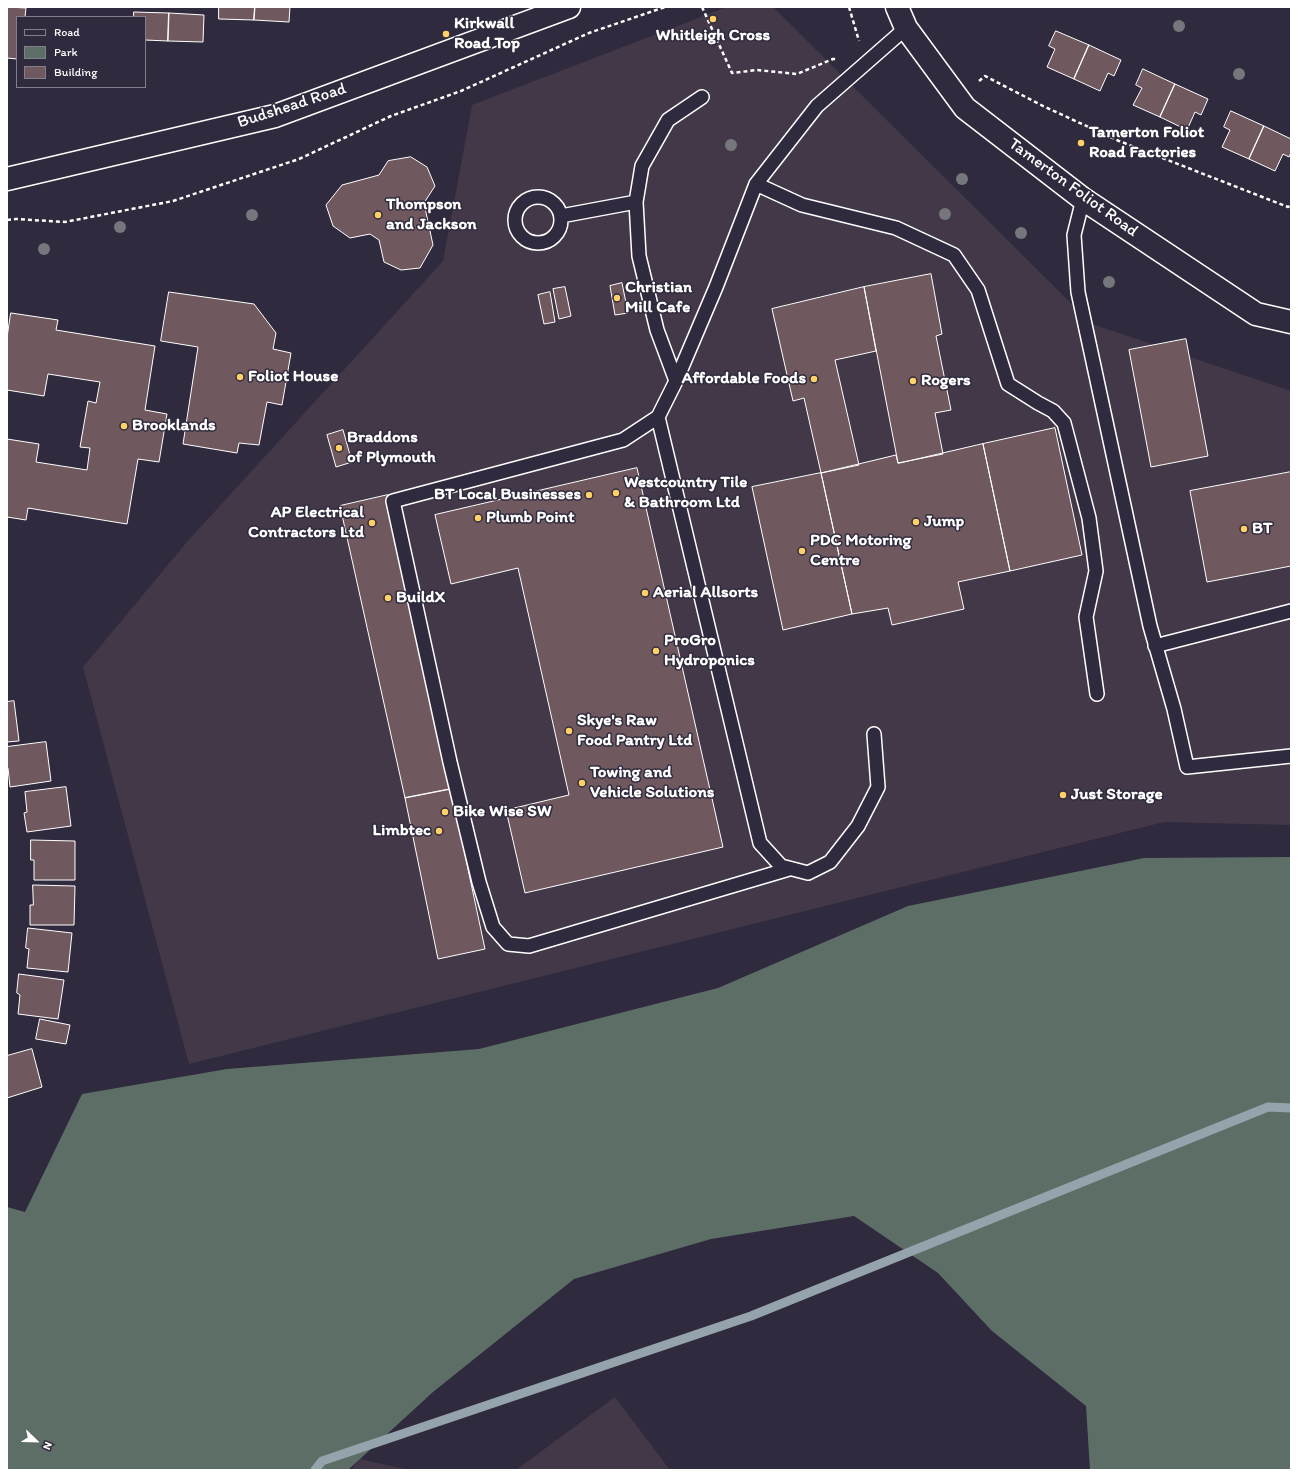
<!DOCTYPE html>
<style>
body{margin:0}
#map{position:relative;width:1298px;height:1477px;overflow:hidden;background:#2f2a3d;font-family:Itim,sans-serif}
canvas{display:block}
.frame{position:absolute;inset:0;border:8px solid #fff;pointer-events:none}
.legend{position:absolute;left:16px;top:16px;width:130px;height:72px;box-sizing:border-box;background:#2f2a3d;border:1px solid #827f8b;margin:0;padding:5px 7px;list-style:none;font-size:12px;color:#fff}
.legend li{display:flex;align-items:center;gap:8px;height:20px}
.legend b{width:20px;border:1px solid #827f8b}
.north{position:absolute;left:16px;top:1421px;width:40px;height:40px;-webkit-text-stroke:3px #2f2a3d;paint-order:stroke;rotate:113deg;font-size:11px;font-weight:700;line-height:16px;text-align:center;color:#fff}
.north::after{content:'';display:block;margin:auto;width:14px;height:18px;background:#fff;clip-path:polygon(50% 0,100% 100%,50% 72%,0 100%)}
</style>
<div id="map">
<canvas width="1298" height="1477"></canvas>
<div class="frame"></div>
<ul class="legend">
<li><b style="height:5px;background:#2f2a3d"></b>Road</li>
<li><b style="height:11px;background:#5c6e66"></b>Park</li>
<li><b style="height:11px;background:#6f595f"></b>Building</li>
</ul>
<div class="north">N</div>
</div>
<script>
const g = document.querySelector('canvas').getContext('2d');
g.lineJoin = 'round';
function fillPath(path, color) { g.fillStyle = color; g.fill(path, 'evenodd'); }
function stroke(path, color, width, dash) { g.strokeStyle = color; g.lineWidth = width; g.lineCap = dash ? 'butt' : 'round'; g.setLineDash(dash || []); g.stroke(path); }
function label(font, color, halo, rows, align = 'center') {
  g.font = font + ' Itim,sans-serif'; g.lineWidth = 3; g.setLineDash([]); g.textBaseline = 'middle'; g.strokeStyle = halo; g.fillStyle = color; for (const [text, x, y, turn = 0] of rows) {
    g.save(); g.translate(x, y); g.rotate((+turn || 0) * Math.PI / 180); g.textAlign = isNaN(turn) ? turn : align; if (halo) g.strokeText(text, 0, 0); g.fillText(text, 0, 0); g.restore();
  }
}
fillPath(new Path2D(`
 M 727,7 L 773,7 L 1092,324 L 1291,391 L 1291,825 L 1164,822 L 189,1064 L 83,667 L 186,543 L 443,261 L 472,105 Z
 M 615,1397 L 670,1470 L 516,1470 Z
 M 360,1459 L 409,1470 L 351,1470 Z`), '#423847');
fillPath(new Path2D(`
 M 1291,857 L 1291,1470 L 1090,1470 L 1086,1406 L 992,1331 L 938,1273 L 854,1216 L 711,1239 L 574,1279 L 433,1392 L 348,1470 L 7,1470 L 7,1207 L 25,1212 L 82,1094 L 227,1069 L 479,1049 L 718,988 L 908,906 L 1144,858 Z`), '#5c6e66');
stroke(new Path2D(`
 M 315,1470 L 322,1461 L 751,1316 L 1268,1107 L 1291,1108`), '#94a3ac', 9);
const building = new Path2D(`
 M 7,7 L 26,8 L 25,17 L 17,17 L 17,59 L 7,58 Z
 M 219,7 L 255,7 L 254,20 L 219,19 Z
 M 255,7 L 290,7 L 289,22 L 254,20 Z
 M 134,12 L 169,13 L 168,41 L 145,40 L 145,17 L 134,17 Z
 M 169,13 L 204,15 L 203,42 L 168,41 Z
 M 1056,31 L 1089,45 L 1074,79 L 1047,67 L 1055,49 L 1049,46 Z
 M 1089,45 L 1121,60 L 1114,76 L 1108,73 L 1100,91 L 1074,79 Z
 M 1143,69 L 1175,84 L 1160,117 L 1133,105 L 1142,88 L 1136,85 Z
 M 1175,84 L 1208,99 L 1201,115 L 1195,112 L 1187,130 L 1160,117 Z
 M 1231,111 L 1264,126 L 1249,159 L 1222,147 L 1230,130 L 1224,127 Z
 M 1264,126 L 1291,139 L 1291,153 L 1289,157 L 1283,154 L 1275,171 L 1249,159 Z
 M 411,157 L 427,167 L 435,186 L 424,203 L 433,245 L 420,268 L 401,270 L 384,262 L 379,240 L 370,234 L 350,238 L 333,226 L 326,205 L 342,185 L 379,175 L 388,161 Z
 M 931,274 L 942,334 L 936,336 L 951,410 L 935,413 L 943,454 L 898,463 L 864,287 Z
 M 622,283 L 628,313 L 615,315 L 610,286 Z
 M 565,287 L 571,316 L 559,319 L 553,289 Z
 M 864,287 L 876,351 L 835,360 L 859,465 L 821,473 L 804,398 L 793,401 L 772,309 Z
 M 169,292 L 254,304 L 276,333 L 273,349 L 291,353 L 282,405 L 267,402 L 259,445 L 239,443 L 237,453 L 183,444 L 198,347 L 161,341 Z
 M 550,292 L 555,322 L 544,324 L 538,295 Z
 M 11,313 L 58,320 L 56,330 L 155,346 L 145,410 L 167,414 L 159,462 L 138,459 L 127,524 L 28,508 L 26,520 L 7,517 L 7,439 L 39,444 L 36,462 L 87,470 L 90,448 L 80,447 L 88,401 L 96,403 L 100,382 L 48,374 L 44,396 L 7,390 L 7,338 Z
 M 1186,339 L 1208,456 L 1151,467 L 1129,350 Z
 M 1055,428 L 1082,555 L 1010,571 L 983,444 Z
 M 343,430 L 352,462 L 336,467 L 327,435 Z
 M 983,444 L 1010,571 L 958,582 L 964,609 L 892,625 L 888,608 L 852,614 L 821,473 L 896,455 L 898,463 Z
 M 637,468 L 723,847 L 525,893 L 506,810 L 569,795 L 518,568 L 451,584 L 435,515 Z
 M 1291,472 L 1291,566 L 1207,582 L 1190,491 Z
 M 821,473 L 852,614 L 783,630 L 752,487 Z
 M 388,495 L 451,789 L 405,798 L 340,506 Z
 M 14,701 L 19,741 L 7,742 L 7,702 Z
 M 46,742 L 51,781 L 10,787 L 8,768 L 7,768 L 7,747 Z
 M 66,787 L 71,826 L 27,832 L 24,813 L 27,812 L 25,792 Z
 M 451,789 L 485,949 L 438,959 L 405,798 Z
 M 31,840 L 75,841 L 75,880 L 34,880 L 34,860 L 31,860 Z
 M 33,885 L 75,886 L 74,925 L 30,925 L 30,905 L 33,905 Z
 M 28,928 L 72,933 L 68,972 L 27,968 L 29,949 L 26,948 Z
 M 19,974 L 64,980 L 58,1019 L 18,1014 L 20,995 L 17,993 Z
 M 40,1019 L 70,1025 L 66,1044 L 36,1039 Z
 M 32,1049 L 42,1087 L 7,1098 L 7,1056 Z`);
fillPath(building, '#6f595f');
stroke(building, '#fff', 1);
const lane = new Path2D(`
 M 756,184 L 802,205 L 896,228 L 954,255 L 978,290 L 1008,384 L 1038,403 L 1053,411 L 1064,423 L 1089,518 L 1096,571 L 1086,617 L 1097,694
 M515 220a23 23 0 1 1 46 0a23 23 0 1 1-46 0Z
 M 1083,199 L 1074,235 L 1078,292 L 1150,626 L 1174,709 L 1187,767 L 1291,756
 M 561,216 L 636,202
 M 676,381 L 657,330 L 639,256 L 636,202 L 642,166 L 668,120 L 702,97
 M 658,417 L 760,843 L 781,866 L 808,873 L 830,862 L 858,826 L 878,787 L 874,734
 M 1155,646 L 1291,611
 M 789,869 L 529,946 L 508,944 L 493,927 L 479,882 L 450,762 L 393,501 L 623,440 L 658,417 L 676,381 L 716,287 L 756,184 L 817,106 L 906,28`);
const secondary = new Path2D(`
 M 897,7 L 906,28 L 965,108 L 1083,199 L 1256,314 L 1291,322
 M 7,179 L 275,116 L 569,7`);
stroke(lane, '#fff', 16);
stroke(secondary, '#fff', 25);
stroke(new Path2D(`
 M 702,7 L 732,73 L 757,70 L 797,74 L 833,59 L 836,59
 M 849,7 L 859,41
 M 979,81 L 985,76 L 1043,106 L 1119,141 L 1288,207 L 1291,205
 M 7,220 L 16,219 L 65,222 L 173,201 L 299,159 L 391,116 L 461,91 L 589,33 L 665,7`), '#fff', 2.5, [4, 3]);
stroke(lane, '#2f2a3d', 13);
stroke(secondary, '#2f2a3d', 22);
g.fillStyle = '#75777d';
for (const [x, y] of [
 [1179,26],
 [1239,74],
 [731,145],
 [962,179],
 [945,214],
 [252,215],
 [120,227],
 [1021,233],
 [44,249],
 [1109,282]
]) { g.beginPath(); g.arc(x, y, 6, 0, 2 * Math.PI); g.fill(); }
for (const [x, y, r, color] of [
 [713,19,4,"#ffd166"],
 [446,34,4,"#ffd166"],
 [1081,143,4,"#ffd166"],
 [378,215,4,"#ffd166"],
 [617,298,4,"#ffd166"],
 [240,377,4,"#ffd166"],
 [814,379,4,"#ffd166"],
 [913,381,4,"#ffd166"],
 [124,426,4,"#ffd166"],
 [339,448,4,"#ffd166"],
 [616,493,4,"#ffd166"],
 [589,495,4,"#ffd166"],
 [478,518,4,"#ffd166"],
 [916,522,4,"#ffd166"],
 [372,523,4,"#ffd166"],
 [1244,529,4,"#ffd166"],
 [802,551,4,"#ffd166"],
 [645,593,4,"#ffd166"],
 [388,598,4,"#ffd166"],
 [656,651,4,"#ffd166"],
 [569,731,4,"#ffd166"],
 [582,783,4,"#ffd166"],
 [1063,795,4,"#ffd166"],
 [445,812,4,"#ffd166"],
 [439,831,4,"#ffd166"]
]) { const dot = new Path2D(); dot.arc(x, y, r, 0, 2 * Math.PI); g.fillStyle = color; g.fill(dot); stroke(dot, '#2f2a3d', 1.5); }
label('bold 17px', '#fff', '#2f2a3d', [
 ["Kirkwall",454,24],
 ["Road Top",454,44],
 ["Whitleigh Cross",713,36,"center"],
 ["Tamerton Foliot",1089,133],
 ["Road Factories",1089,153],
 ["Thompson",386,205],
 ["and Jackson",386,225],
 ["Christian",625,288],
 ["Mill Cafe",625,308],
 ["Foliot House",248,377],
 ["Affordable Foods",806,379,"right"],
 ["Rogers",921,381],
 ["Brooklands",132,426],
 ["Braddons",347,438],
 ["of Plymouth",347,458],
 ["Westcountry Tile",624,483],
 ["& Bathroom Ltd",624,503],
 ["BT Local Businesses",581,495,"right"],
 ["AP Electrical",364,513,"right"],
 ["Contractors Ltd",364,533,"right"],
 ["Plumb Point",486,518],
 ["Jump",924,522],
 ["BT",1252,529],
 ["PDC Motoring",810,541],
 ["Centre",810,561],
 ["Aerial Allsorts",653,593],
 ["BuildX",396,598],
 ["ProGro",664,641],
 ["Hydroponics",664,661],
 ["Skye's Raw",577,721],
 ["Food Pantry Ltd",577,741],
 ["Towing and",590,773],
 ["Vehicle Solutions",590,793],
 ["Just Storage",1071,795],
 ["Bike Wise SW",453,812],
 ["Limbtec",431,831,"right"]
], 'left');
label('17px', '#fff', '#2f2a3d', [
 ["Budshead Road",292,106,-18],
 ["Tamerton Foliot Road",1073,188,36]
]);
</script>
